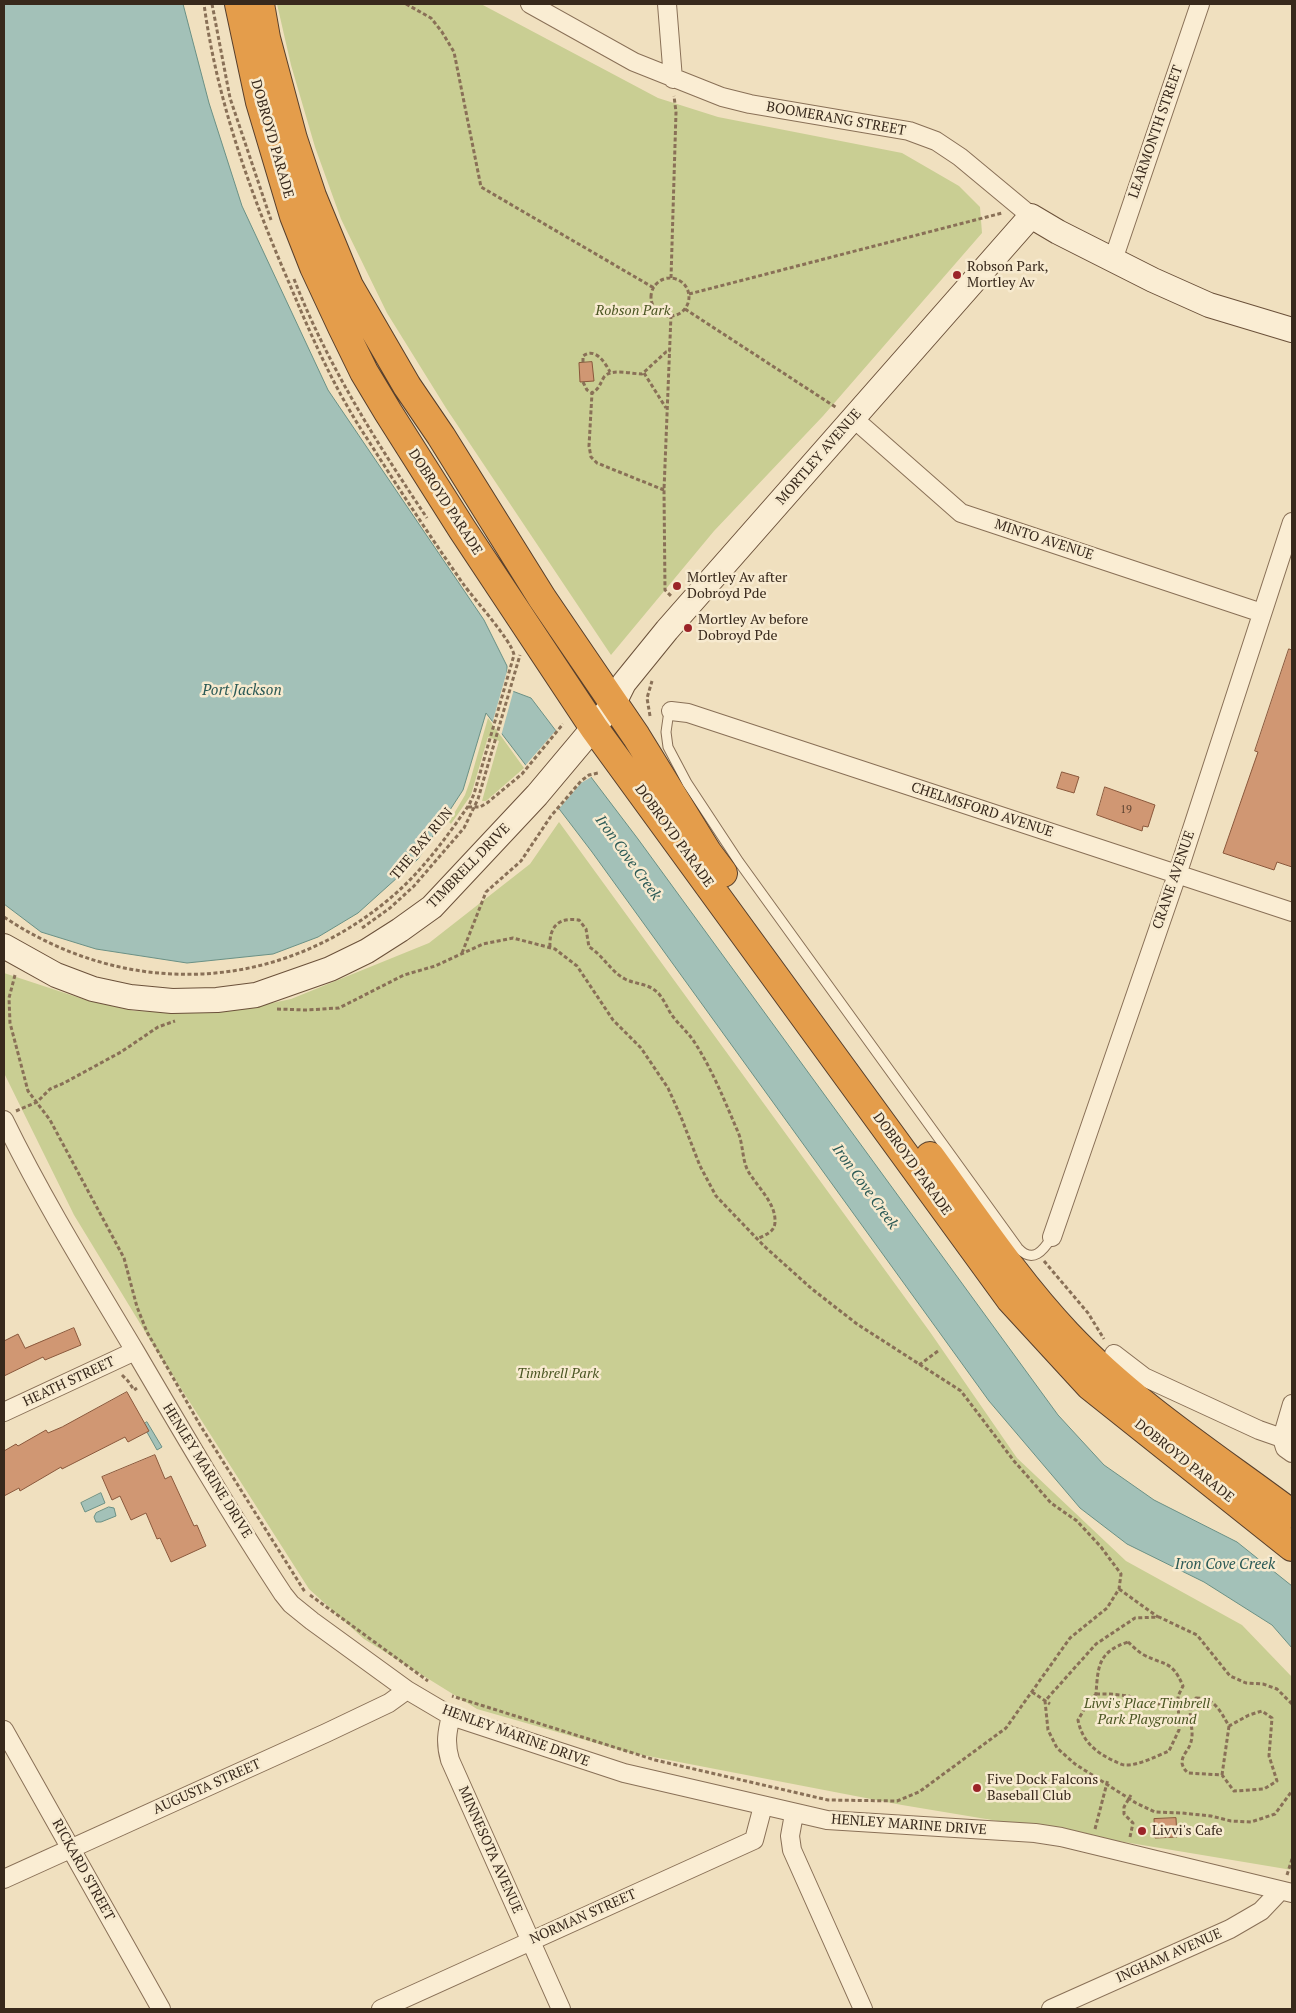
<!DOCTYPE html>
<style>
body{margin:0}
#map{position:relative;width:1296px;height:2013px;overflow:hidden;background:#f0e0bf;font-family:"PT Serif",serif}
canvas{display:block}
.frame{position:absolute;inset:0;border:5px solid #38291c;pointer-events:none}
</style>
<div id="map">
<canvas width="1296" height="2013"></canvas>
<div class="frame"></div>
</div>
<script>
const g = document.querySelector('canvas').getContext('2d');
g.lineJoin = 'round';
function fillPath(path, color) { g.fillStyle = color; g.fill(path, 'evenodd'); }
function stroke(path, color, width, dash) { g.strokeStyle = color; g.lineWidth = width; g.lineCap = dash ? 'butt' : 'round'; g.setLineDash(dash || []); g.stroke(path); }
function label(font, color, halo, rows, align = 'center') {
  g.font = font + ' "PT Serif",serif'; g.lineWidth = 5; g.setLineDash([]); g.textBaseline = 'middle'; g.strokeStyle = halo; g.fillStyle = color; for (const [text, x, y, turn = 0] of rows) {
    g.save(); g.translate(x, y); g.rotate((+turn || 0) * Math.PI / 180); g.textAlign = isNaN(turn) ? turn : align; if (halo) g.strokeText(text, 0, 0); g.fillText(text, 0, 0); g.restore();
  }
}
fillPath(new Path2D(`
 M 277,4 L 481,4 L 658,98 L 718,117 L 902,153 L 959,186 L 980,207 L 982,233 L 823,416 L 714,531 L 611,655 L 446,408 L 387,313 L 341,219 L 315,147 L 291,65 Z
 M 488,718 L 524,768 L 486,801 L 482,801 L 499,741 L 488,737 L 471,795 L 451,824 L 449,822 L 465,795 L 470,781 Z
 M 559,822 L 930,1332 L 1017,1458 L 1126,1561 L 1242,1625 L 1292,1677 L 1292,1870 L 902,1805 L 627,1752 L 477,1709 L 364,1639 L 309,1589 L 152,1343 L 74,1215 L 4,1073 L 4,973 L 89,1001 L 135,1011 L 207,1013 L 258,1006 L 291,999 L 429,943 L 530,864 Z`), '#c9ce93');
const water = new Path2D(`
 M 4,4 L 183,4 L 209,103 L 242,206 L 328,390 L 484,620 L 507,666 L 507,689 L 531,698 L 638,839 L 1058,1415 L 1104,1465 L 1154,1500 L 1237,1542 L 1292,1586 L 1292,1648 L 1272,1625 L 1204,1582 L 1127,1544 L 1080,1508 L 989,1401 L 592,852 L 486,713 L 463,790 L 418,859 L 358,913 L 318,937 L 273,954 L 187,963 L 96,949 L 41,932 L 4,904 Z
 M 147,1422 L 162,1447 L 157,1450 L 143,1425 Z
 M 101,1493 L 105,1503 L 85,1512 L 81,1503 Z
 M 109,1507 L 114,1508 L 116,1516 L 101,1522 L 96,1522 L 94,1517 L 96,1513 Z`);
fillPath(water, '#a3c1b8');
stroke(water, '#6a9085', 1);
fillPath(new Path2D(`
 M 509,664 L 509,688 L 514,689 L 501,736 L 492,724 Z
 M 557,729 L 593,776 L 581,783 L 557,811 L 524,767 Z`), '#f0e0bf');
const building = new Path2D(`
 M 592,362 L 594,381 L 580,382 L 579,363 Z
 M 1289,649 L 1292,650 L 1292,867 L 1277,862 L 1274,870 L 1223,853 L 1258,752 L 1255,751 Z
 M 1062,772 L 1079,777 L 1074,793 L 1057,788 Z
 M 1105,787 L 1155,805 L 1148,827 L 1143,826 L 1142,831 L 1097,815 Z
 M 74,1328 L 81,1345 L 45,1360 L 43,1357 L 4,1376 L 4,1341 L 18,1334 L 25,1348 Z
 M 127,1392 L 149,1431 L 128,1442 L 125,1437 L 62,1469 L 61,1467 L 20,1491 L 19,1488 L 4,1496 L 4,1451 L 16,1444 L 18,1446 L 46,1430 L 48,1433 L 62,1427 Z
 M 155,1455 L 165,1479 L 171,1476 L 194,1526 L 197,1525 L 206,1546 L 171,1562 L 160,1538 L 157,1539 L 146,1513 L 131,1520 L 120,1496 L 112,1500 L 102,1477 Z
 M 1176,1818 L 1177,1837 L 1155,1838 L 1154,1819 Z`);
fillPath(building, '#d09773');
stroke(building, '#8a583c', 1);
const lane = new Path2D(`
 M 671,711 L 668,718 L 666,732 L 668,747 L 687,783 L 739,862 L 1018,1248 C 1033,1264 1043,1251 1052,1237`);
const street = new Path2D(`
 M 530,4 L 634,62 L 722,97 L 750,104 L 909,131 L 936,141 L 960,157 L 1031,216
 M 667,4 L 673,79
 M 1113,260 L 1200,4
 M 853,418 L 961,513 L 1262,613
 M 671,711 L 688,713 L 1292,912
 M 4,1120 C 43,1200 89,1274 135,1351 C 183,1433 231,1515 283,1594 L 291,1604 L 312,1621 L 407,1690 L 451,1716 L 624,1773 L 827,1820 L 1035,1833 L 1061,1837 L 1292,1893
 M 1052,1237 L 1177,875 L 1292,522
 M 1114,1354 L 1144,1377 L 1259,1430 L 1282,1438 L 1285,1448 L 1292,1453
 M 4,1412 L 135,1351
 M 1282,1438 L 1292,1404
 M 451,1716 C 447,1732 445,1743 450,1760 L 561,2009
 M 4,1730 L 161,2009
 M 794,1814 L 790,1836 L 792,1850 L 863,2009
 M 4,1879 L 326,1733 L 389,1703 L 407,1690
 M 381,2009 L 754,1840 L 763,1806
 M 1051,2009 L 1230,1929 L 1261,1911 L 1280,1891`);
const secondary = new Path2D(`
 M 4,946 L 56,975 L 93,989 L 130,997 L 172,1001 L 217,1000 L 256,995 L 330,969 L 367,951 L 400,930 L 432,907 L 537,795 L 579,745 L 614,703 L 624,683 L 667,630 L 1031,216 L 1058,232 L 1153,280 L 1209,305 L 1292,330`);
const highway = new Path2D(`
 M 239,4 L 260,102 L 294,216 L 314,267 L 342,327 L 364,372 L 388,412 L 462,529 L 594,728 L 1010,1299 L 1090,1386 L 1292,1547
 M 260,4 L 266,38 L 293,139 L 312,196 L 349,286 L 407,386 L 441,436 L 542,598 L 636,736 L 708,853 L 723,873
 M 930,1156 C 974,1216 1016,1280 1067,1334 C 1133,1404 1216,1457 1292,1514`);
stroke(lane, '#897057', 11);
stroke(street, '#897057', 20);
stroke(secondary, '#6b513a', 26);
stroke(highway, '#573f2c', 30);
stroke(new Path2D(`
 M 212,4 L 230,98 L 271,220
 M 406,4 L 431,18 L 442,32 L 454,52 L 481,187 L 654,288
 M 671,278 L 676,112 L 674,96
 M651 297a19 19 0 1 1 38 0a19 19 0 1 1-38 0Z
 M 294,279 C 327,364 376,442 427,518
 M 689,294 L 1002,213
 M 685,309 L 837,408
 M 671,315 L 664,490 L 665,590 L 672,597
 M 583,362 L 583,356 C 595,347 605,362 610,372
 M 644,373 L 666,408
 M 583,382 L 587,390 L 592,393
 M 664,490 L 597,463 L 591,457 L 589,446 L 592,393 C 599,389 600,384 604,377 C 611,368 632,374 642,374 L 666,352 L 670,351
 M 650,716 L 647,698 L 652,681
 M 468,807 L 480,807 L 487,803 L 522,774 L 563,724
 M 4,917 C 125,998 275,994 388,900 C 420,874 446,838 469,805 L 474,794 L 514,655 C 512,641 474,599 464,585 C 431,538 399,489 368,440 C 336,392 312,338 290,285 C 251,195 217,101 204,4
 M 362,928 L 390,908 L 414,886 L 464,828 L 478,799 L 520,655
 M 550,947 C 549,927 558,917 579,920 L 586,929 L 589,947 C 603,955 610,971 625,979 C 637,985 649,983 659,994 C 664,1000 667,1007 671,1014 C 678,1024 688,1032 695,1043 C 713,1071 725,1102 738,1132 C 743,1144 742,1157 747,1169 C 755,1185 776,1202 775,1222 C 775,1232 765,1235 757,1239
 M 462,953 L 486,892 L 521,861 L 551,816 L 581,781 L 589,775 L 598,773
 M 15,975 L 9,998 L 10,1023 L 28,1091 L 50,1120 L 124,1258 L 137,1307 L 147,1332 L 200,1425 L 305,1592
 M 277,1009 L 306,1010 L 339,1008 L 404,975 L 435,966 L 483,944 L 513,938 L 555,949 L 577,966 L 613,1020 L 641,1048 L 668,1088 L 681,1117 L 700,1166 L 716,1196 L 764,1246 L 812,1289 L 857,1324 L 961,1391 L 1014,1461 L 1051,1503 L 1077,1521 L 1101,1547 L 1121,1574 L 1119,1589 L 1107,1608 L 1070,1638 L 1006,1728 L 919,1792 L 897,1801 L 828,1800 L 655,1760 L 452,1696
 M 16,1111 L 37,1102 L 50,1089 L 64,1083 L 121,1052 L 158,1027 L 175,1021
 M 1044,1261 L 1088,1313 L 1104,1339
 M 919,1365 L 938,1351
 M 122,1375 L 128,1381 L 134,1390 L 137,1388
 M 1119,1589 L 1158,1617
 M 310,1595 L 428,1681
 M 1128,1642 C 1133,1646 1138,1652 1144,1655 C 1165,1666 1172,1660 1183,1686 L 1178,1696 L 1179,1730 L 1169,1751 C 1157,1756 1137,1766 1125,1765 C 1121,1765 1117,1762 1114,1761 C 1095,1752 1082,1741 1078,1720 L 1089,1701 L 1096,1694 C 1098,1666 1098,1652 1128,1642 Z
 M 1032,1692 L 1050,1704
 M 1096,1694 L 1110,1694 L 1129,1696 L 1142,1705 L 1152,1706 L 1168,1701 L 1178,1709
 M 1196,1698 C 1215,1698 1220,1711 1229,1726 L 1249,1715 L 1262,1711 L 1272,1718 L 1269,1756 L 1277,1781 L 1264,1789 L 1234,1791 L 1222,1775 L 1188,1773 C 1185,1770 1183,1768 1182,1763 C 1182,1755 1187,1752 1190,1745 C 1197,1726 1183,1718 1196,1698 Z
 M 1292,1704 L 1277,1689 L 1263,1684 L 1246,1683 L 1230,1676 L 1197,1635 L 1159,1617 L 1135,1618 L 1096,1644 L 1045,1701 L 1048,1730 L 1057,1748 L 1075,1764 L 1136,1803 L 1155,1812 L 1182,1813 L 1211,1816 L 1231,1821 L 1251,1822 L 1275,1814 L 1292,1791
 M 1222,1775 L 1229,1726
 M 1095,1829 L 1108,1779
 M 1130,1837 L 1133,1823 L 1124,1814 L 1124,1807 L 1131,1795
 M 1287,1875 L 1292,1859`), '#897057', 3, [4, 2.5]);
stroke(lane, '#faedd3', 9);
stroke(street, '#faedd3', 18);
stroke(secondary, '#faedd3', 24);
stroke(highway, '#e49d4b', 28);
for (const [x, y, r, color] of [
 [957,275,5,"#9b2428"],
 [677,586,5,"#9b2428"],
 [688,628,5,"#9b2428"],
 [977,1788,5,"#9b2428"],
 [1142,1831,5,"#9b2428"]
]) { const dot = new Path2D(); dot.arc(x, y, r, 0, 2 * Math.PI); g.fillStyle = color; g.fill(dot); stroke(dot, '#f7eacf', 2); }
label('11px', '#5e4432', null, [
 ["19",1126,810]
]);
label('14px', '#38291c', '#f7eacf', [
 ["BOOMERANG STREET",836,119,10],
 ["LEARMONTH STREET",1156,132,-71],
 ["DOBROYD PARADE",272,139,74],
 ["MORTLEY AVENUE",819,457,-49],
 ["DOBROYD PARADE",445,502,57],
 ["MINTO AVENUE",1044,540,18],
 ["CHELMSFORD AVENUE",982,810,18],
 ["DOBROYD PARADE",674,836,54],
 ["THE BAY RUN",422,844,-50],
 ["TIMBRELL DRIVE",469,866,-46],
 ["CRANE AVENUE",1174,880,-71],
 ["DOBROYD PARADE",912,1164,54],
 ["HEATH STREET",69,1382,-25],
 ["DOBROYD PARADE",1184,1461,39],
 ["HENLEY MARINE DRIVE",207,1471,58],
 ["HENLEY MARINE DRIVE",516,1736,20],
 ["AUGUSTA STREET",207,1787,-24],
 ["HENLEY MARINE DRIVE",909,1825,4],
 ["MINNESOTA AVENUE",490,1850,66],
 ["RICKARD STREET",83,1870,61],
 ["NORMAN STREET",583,1917,-24],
 ["INGHAM AVENUE",1169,1956,-24]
]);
label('14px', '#38291c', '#f7eacf', [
 ["Robson Park,",967,267],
 ["Mortley Av",967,283],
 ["Mortley Av after",687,578],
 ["Dobroyd Pde",687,594],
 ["Mortley Av before",698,620],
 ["Dobroyd Pde",698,636],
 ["Five Dock Falcons",987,1780],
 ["Baseball Club",987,1796],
 ["Livvi's Cafe",1152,1831]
], 'left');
label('italic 14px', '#4a5522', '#f7eacf', [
 ["Robson Park",633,311],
 ["Timbrell Park",558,1374],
 ["Livvi's Place Timbrell",1147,1704],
 ["Park Playground",1147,1720]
]);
label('italic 15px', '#2a5955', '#f7eacf', [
 ["Port Jackson",242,691],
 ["Iron Cove Creek",628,858,54],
 ["Iron Cove Creek",865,1187,54],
 ["Iron Cove Creek",1225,1565]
]);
</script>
